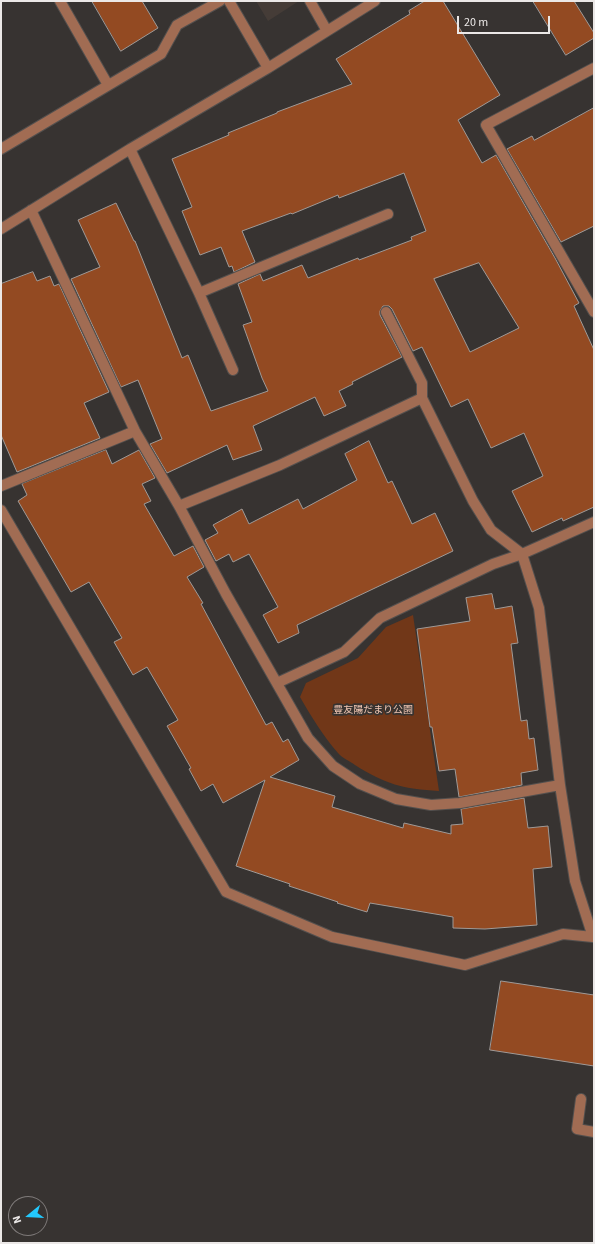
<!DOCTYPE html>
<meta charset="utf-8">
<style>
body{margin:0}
#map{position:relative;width:595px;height:1244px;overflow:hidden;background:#373331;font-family:"Source Sans 3",sans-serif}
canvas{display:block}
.frame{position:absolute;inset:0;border:2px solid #ebe8e7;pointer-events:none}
.north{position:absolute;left:8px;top:1196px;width:40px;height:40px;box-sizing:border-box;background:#373331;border:1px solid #7f7b7a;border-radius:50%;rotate:252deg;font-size:11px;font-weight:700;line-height:16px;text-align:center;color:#ebe8e7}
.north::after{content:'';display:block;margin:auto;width:14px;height:18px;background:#23c9fe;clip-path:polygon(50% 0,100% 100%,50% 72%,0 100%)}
.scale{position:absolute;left:457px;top:16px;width:93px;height:18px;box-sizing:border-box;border:2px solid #ebe8e7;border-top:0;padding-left:5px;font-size:12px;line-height:14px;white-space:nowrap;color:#ebe8e7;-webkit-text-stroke:3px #373331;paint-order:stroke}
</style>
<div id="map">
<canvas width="595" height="1244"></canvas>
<div class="frame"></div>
<div class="north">N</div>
<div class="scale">20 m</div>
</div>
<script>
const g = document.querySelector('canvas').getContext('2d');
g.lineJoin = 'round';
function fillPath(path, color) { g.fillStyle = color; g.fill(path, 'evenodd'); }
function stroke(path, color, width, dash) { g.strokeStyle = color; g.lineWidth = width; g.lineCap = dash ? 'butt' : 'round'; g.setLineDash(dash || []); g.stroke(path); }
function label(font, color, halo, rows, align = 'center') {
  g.font = font + ' "Source Sans 3","Noto Sans JP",sans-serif'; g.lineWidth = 3.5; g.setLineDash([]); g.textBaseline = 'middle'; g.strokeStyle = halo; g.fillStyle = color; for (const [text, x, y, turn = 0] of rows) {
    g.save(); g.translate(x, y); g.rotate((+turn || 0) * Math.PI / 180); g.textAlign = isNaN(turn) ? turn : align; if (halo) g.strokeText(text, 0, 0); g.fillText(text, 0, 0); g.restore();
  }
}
fillPath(new Path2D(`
 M 256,1 L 299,1 L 268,21 Z`), '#453c37');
fillPath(new Path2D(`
 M 413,615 L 439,791 C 403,789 385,784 355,765 C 350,761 342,758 338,753 C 323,736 311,716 300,697 L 306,683 L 358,658 L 386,627 Z`), '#713718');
const building = new Path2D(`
 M 92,1 L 142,1 L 158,28 L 121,51 Z
 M 425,1 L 443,1 L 500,95 L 458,120 L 482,163 L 496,155 L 555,258 L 579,303 L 574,306 L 594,350 L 594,507 L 563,521 L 562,518 L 532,532 L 512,491 L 543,476 L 524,433 L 491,448 L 468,399 L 451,407 L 422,347 L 413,351 L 392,309 L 389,306 L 383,306 L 380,311 L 380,315 L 402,357 L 352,382 L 353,384 L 339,391 L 346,406 L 324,416 L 315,397 L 253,426 L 262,450 L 233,460 L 227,445 L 167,473 L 150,444 L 162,439 L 138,380 L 121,387 L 71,279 L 100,267 L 78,220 L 116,203 L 134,241 L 135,241 L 182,358 L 188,355 L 211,411 L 268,391 L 262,378 L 243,325 L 252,322 L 238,284 L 260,274 L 263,281 L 302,265 L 308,278 L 358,258 L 359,260 L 412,240 L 411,237 L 426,231 L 404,173 L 339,198 L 338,195 L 292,214 L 291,213 L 242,231 L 255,262 L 234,272 L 232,266 L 229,267 L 221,247 L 200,255 L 182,211 L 192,207 L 172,159 L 229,135 L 228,133 L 277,113 L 277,112 L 352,84 L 336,59 L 410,14 L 409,11 ZM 479,263 L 519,328 L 470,352 L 434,279 Z
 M 533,1 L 574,1 L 594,33 L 594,38 L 566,55 Z
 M 594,108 L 594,226 L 561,242 L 507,149 L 532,136 L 534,140 Z
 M 33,272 L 37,281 L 50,276 L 54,286 L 59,284 L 109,392 L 84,403 L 100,438 L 17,472 L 1,435 L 1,284 Z
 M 369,441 L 388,483 L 392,481 L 412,524 L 435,513 L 453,551 L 297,625 L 299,633 L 278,643 L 263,615 L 278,607 L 249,554 L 233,562 L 229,554 L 216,561 L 205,540 L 218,533 L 213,525 L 242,509 L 249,524 L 298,499 L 303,509 L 357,480 L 345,454 Z
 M 106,450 L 112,464 L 139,450 L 155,478 L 142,484 L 151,501 L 144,504 L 174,556 L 193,546 L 204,567 L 187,577 L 203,603 L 201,604 L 266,725 L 272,722 L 283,742 L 288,739 L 299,760 L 270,777 L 335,796 L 332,807 L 403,828 L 404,823 L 451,834 L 451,825 L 463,824 L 461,809 L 524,798 L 528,828 L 548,826 L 552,867 L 533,869 L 537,925 L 485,929 L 453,928 L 453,917 L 370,903 L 367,912 L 337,903 L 338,902 L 289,886 L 290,884 L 236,866 L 265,780 L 223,803 L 213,784 L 201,791 L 189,769 L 191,768 L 167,726 L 178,720 L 147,667 L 133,675 L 114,642 L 122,638 L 89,582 L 71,592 L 18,501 L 27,495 L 22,484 Z
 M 492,594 L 495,609 L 512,606 L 518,643 L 511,644 L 521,721 L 527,720 L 529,739 L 534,738 L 538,770 L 521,773 L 522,785 L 459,797 L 455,769 L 439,771 L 432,727 L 430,727 L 417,629 L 470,621 L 466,598 Z
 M 501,981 L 594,995 L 594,1066 L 490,1050 Z`);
fillPath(building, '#934a22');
stroke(building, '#9f9a97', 1);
const minor = new Path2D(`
 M 60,1 L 108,85
 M 229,1 L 268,68
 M 310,1 L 327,31
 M 594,68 L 486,125 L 594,312
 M 1,149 L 161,54 L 177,25 L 220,1
 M 130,149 L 199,293 L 233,370
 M 31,210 L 135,431 L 179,506 L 226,594 L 308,738 L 333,766 L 360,784 L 396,799 L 431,805 L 460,803 L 560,785 L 539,608 L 522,554 L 491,530 L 473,501 L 422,398 L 422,383 L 386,312
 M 1,229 L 130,149 L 268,68 L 375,1
 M 199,293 L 388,214
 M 1,486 L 135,431
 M 179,506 L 280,465 L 422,398
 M 1,510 L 226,892 L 332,937 L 465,965 L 563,934 L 593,937 L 575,881 L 560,785
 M 277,683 L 344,652 L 380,618 L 493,564 L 522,554 L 594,522
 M 581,1099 L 577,1129 L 594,1132`);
stroke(minor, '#54504e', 12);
stroke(minor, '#a16c53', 10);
label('10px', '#f1c6b2', '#373331', [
 ["豊友陽だまり公園",373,711]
]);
</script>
